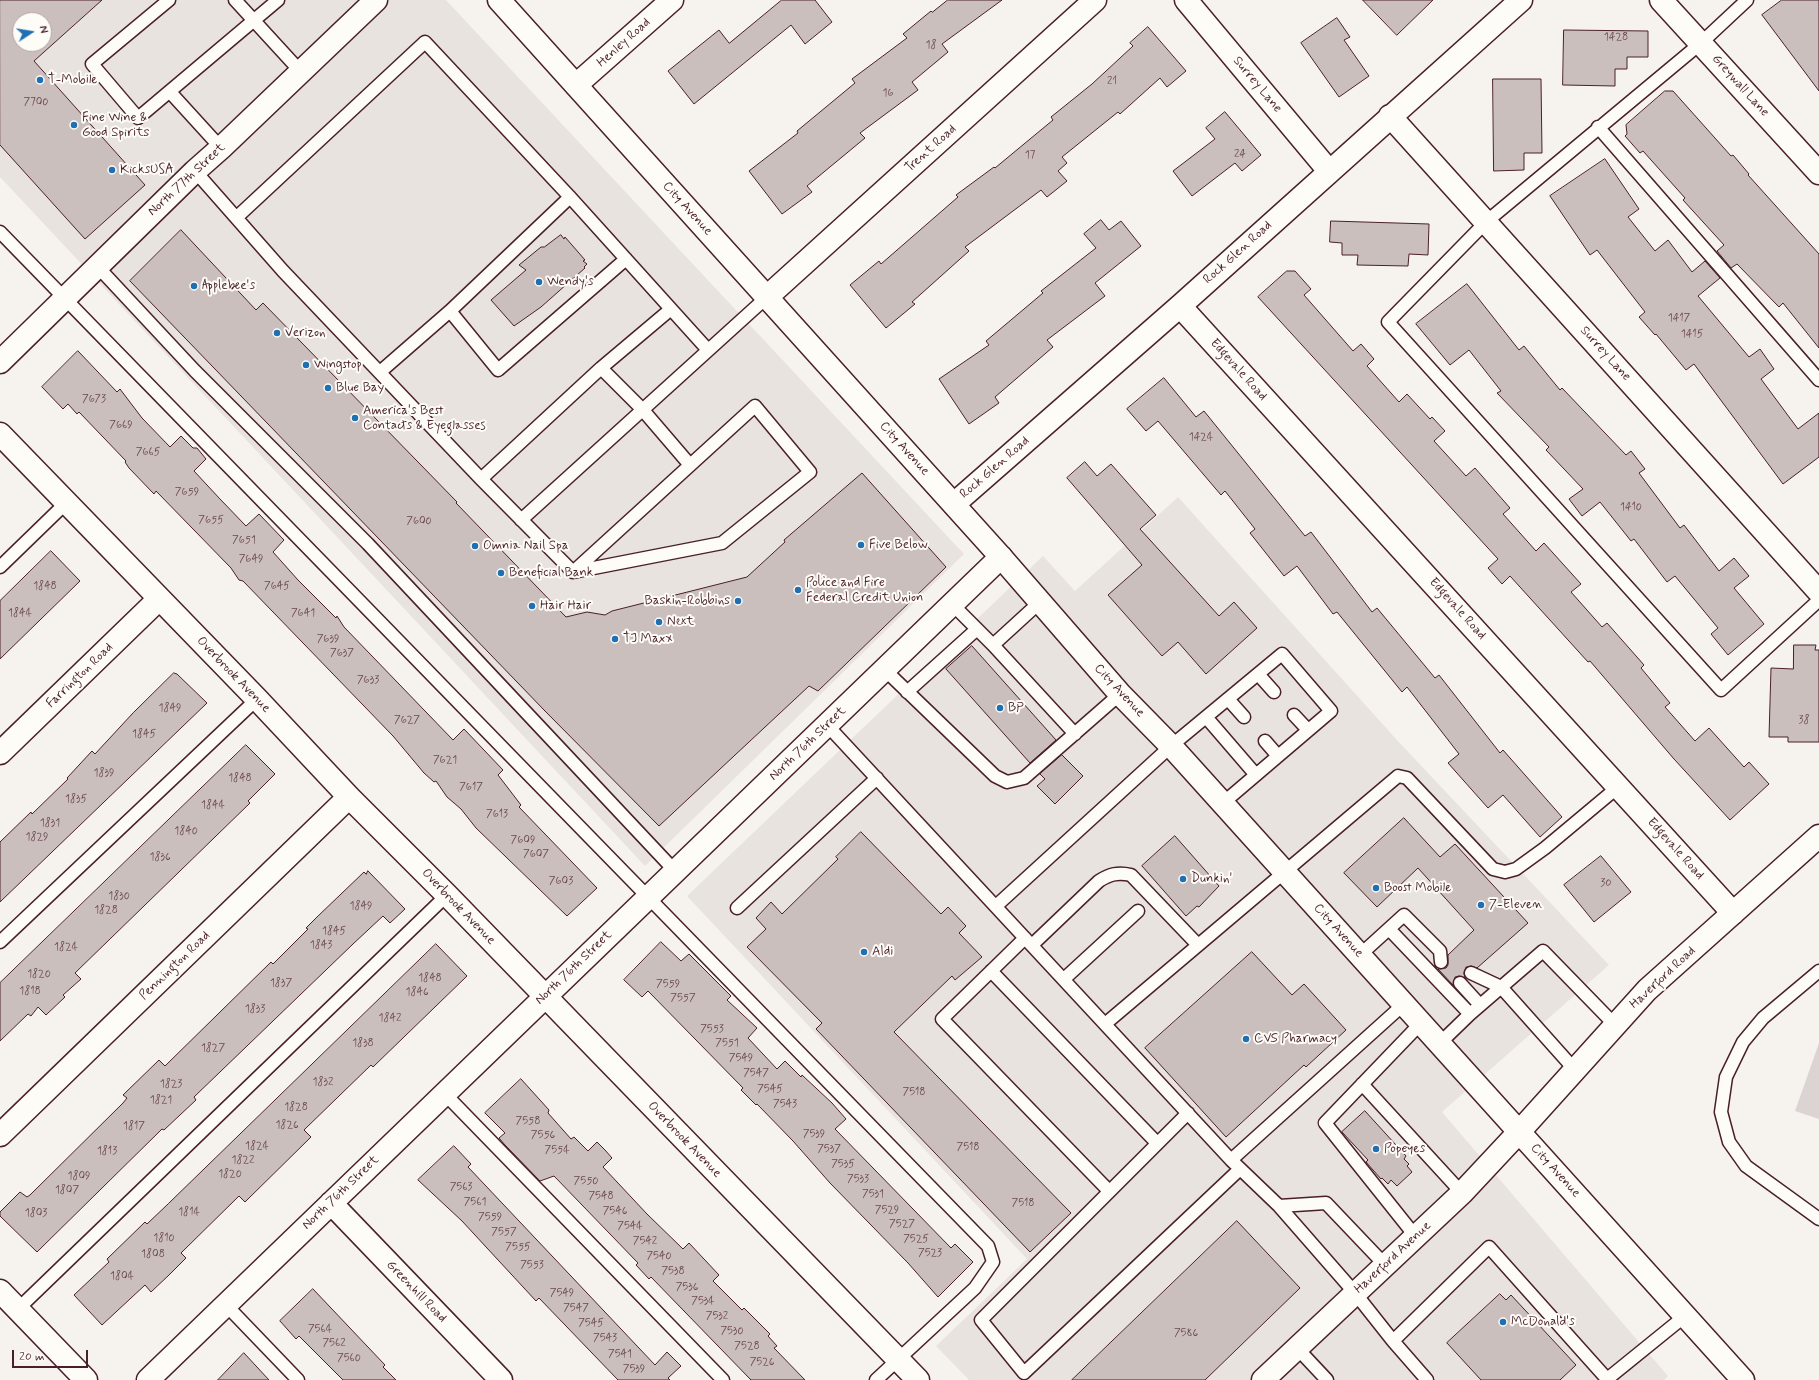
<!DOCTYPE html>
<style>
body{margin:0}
#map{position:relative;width:1819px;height:1380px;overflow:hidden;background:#f6f3ef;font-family:Mynerve,sans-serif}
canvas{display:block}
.north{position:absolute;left:12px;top:12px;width:40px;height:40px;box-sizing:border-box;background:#fdfcf7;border:1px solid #b5a4a5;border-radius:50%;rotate:78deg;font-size:11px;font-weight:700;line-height:16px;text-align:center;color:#4a1f2b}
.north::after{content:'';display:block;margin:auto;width:14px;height:18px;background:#1f6fb2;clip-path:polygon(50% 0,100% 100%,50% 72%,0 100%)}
.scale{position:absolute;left:12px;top:1350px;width:76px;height:18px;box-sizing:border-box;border:2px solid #4a1f2b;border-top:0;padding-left:5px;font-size:12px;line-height:14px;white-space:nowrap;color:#4a1f2b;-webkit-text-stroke:3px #fdfcf7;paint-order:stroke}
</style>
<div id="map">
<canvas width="1819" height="1380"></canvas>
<div class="north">N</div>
<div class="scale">20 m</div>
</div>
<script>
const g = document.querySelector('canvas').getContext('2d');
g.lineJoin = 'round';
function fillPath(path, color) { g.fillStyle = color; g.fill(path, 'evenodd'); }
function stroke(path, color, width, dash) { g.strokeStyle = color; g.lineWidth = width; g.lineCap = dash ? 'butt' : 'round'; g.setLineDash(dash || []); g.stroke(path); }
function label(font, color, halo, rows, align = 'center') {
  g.font = font + ' Mynerve,sans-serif'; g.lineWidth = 4; g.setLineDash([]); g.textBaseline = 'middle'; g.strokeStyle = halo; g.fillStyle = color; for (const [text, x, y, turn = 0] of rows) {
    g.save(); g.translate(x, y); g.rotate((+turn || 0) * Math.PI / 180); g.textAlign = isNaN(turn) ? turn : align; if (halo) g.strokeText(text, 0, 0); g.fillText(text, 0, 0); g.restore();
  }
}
fillPath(new Path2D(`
 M 0,0 L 446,0 L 964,554 L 645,866 L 0,177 ZM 20,20 L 44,20 L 44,44 L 20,44 Z
 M 1178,497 L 1397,740 L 1609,965 L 1442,1112 L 1668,1376 L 1664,1380 L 969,1380 L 936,1346 L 1027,1259 L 687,896 L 1043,556 L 1075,591 Z`), '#e9e3e0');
fillPath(new Path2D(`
 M 1819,1043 L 1819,1119 L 1795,1111 Z`), '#dcd4d2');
const building = new Path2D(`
 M 0,0 L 102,0 L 34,61 L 145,185 L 85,239 L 0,145 ZM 20,20 L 44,20 L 44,44 L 20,44 Z
 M 782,0 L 815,0 L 832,22 L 805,44 L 791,25 L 694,104 L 668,71 L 719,30 L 729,43 Z
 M 948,0 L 1002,0 L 942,44 L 948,52 L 912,82 L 918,90 L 860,133 L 865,138 L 807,186 L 812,192 L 782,214 L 749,171 L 798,133 L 797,131 L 855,83 L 852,79 L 907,38 L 903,34 L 931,11 L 932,12 Z
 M 1363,0 L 1433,0 L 1397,35 Z
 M 1782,0 L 1819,0 L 1819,91 L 1762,15 Z
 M 1337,18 L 1350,37 L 1344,40 L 1369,76 L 1339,97 L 1301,43 Z
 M 1148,27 L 1186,71 L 1167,87 L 1160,78 L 1120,114 L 1118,112 L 1062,157 L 1067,163 L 1058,171 L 1067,181 L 1047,197 L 1041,190 L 965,247 L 969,251 L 912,302 L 915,304 L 886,328 L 850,285 L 879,261 L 881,264 L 958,197 L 956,195 L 994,167 L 995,168 L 1053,120 L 1051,117 L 1092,84 L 1133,46 L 1130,43 Z
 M 1564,30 L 1648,31 L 1648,57 L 1627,57 L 1627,69 L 1615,69 L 1615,86 L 1563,85 Z
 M 1493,79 L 1541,79 L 1542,153 L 1524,153 L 1524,170 L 1494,171 Z
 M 1665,91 L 1673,91 L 1731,156 L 1733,155 L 1749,174 L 1748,175 L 1819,254 L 1819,348 L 1783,303 L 1779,307 L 1737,264 L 1731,268 L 1717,251 L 1724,245 L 1683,200 L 1685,198 L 1643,151 L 1640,153 L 1625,136 L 1627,134 L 1626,125 Z
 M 1225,112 L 1261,155 L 1242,171 L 1235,163 L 1192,196 L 1173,171 L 1215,139 L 1206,128 Z
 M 1605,159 L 1639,209 L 1628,217 L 1655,251 L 1668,240 L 1692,272 L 1705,261 L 1720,278 L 1698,296 L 1749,357 L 1760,349 L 1774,369 L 1761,379 L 1798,429 L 1819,413 L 1819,457 L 1783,484 L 1694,364 L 1686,370 L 1656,334 L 1655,335 L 1639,317 L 1645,312 L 1597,250 L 1590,255 L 1550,196 Z
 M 1101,220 L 1109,230 L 1121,221 L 1141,246 L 1095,283 L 1105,296 L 1047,340 L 1053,347 L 995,397 L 999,403 L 969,424 L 939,379 L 989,345 L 986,341 L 1043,293 L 1041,291 L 1096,248 L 1084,234 Z
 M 1331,221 L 1429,224 L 1428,255 L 1409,254 L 1408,266 L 1357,265 L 1358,255 L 1342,255 L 1342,243 L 1330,242 Z
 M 181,230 L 256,310 L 263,303 L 457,502 L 456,503 L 566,617 L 587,612 L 605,615 L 612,611 L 747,577 L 785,542 L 784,540 L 862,473 L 946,567 L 818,691 L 809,686 L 659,826 L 545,711 L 130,281 Z
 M 561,235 L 564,239 L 565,237 L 585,260 L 583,261 L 587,264 L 584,267 L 585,268 L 541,307 L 514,326 L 491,300 L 526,270 L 519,265 L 541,247 L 544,247 Z
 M 1287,271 L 1295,271 L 1311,289 L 1304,295 L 1353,351 L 1361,344 L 1374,359 L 1367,366 L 1399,402 L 1407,394 L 1430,419 L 1432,417 L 1445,431 L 1434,441 L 1466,476 L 1475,468 L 1510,508 L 1503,514 L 1536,551 L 1544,543 L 1581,584 L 1571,592 L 1602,627 L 1607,623 L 1644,665 L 1641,668 L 1670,703 L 1665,707 L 1695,741 L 1709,728 L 1744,767 L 1749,762 L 1769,784 L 1730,820 L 1674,759 L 1590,661 L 1588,662 L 1510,576 L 1502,584 L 1488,568 L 1498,559 L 1258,297 Z
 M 1467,284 L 1519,350 L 1524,346 L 1560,390 L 1562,388 L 1626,455 L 1631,451 L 1645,469 L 1639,473 L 1680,528 L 1684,525 L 1719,571 L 1734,558 L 1749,576 L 1734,588 L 1764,624 L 1728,655 L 1711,634 L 1718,628 L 1675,576 L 1667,582 L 1634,539 L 1631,541 L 1600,502 L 1582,516 L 1569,499 L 1583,489 L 1546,450 L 1549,447 L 1497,393 L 1501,391 L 1469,350 L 1450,365 L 1416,324 Z
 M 78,351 L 117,392 L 120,389 L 142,418 L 170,447 L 181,436 L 193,448 L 197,448 L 206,459 L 194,471 L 220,499 L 246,526 L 259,514 L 284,540 L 273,552 L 298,580 L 336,618 L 337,616 L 344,627 L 453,740 L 464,729 L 503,770 L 498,775 L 521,805 L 519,807 L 597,888 L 567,916 L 476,828 L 461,809 L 447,797 L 436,781 L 434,782 L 424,773 L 393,736 L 243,581 L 239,580 L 231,568 L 156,491 L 154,494 L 129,468 L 125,462 L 126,461 L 79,412 L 77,414 L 68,404 L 63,409 L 42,387 Z
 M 1164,378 L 1196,417 L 1204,411 L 1305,536 L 1311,532 L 1372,612 L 1377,608 L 1435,678 L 1439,675 L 1500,753 L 1503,750 L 1562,817 L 1540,837 L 1503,795 L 1488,808 L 1448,763 L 1459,754 L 1407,687 L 1402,692 L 1337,612 L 1333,614 L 1297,566 L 1284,576 L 1250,533 L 1255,529 L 1225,491 L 1221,495 L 1158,421 L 1146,431 L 1127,409 Z
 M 1085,462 L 1097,476 L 1111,464 L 1156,515 L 1140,529 L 1219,616 L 1234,602 L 1257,628 L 1206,674 L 1178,642 L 1162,656 L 1108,595 L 1142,565 L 1067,478 Z
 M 51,551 L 80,581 L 0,659 L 0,601 Z
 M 1794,645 L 1816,645 L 1815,650 L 1819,650 L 1819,742 L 1788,742 L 1788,737 L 1769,737 L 1771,668 L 1793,669 Z
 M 972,646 L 1056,740 L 1030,763 L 946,669 Z
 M 174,673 L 177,674 L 207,703 L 0,902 L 0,842 L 31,812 L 32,814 L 68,779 L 67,778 L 92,751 L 95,754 L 133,713 Z
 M 246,745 L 275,774 L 248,801 L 250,803 L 75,973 L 81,979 L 63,995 L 65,997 L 46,1015 L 38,1007 L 31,1016 L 28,1014 L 0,1041 L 0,983 Z
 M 1062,755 L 1083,776 L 1055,804 L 1037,786 L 1045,779 L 1040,774 Z
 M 1404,818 L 1440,857 L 1455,844 L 1528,923 L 1477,968 L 1471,966 L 1466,967 L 1464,973 L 1465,978 L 1459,976 L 1455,977 L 1453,985 L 1438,969 L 1446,968 L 1448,965 L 1448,955 L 1474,930 L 1418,868 L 1377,907 L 1344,873 Z
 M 861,832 L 941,914 L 948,907 L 966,926 L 959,933 L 982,957 L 955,980 L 952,976 L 894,1032 L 1071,1213 L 1030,1252 L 816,1029 L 822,1023 L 747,947 L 766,929 L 756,918 L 771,902 L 782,914 L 838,859 L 836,857 Z
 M 1175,836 L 1219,886 L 1199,907 L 1197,906 L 1186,916 L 1142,866 Z
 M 1601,856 L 1631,892 L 1594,922 L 1564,885 Z
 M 368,871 L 405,909 L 390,923 L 383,916 L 353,944 L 194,1097 L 196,1100 L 164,1130 L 162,1129 L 37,1252 L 0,1216 L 0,1212 L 20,1192 L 27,1197 L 30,1195 L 123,1103 L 127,1098 L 123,1095 L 159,1060 L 165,1066 L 271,962 L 273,964 L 308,929 L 306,928 L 317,917 L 364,872 L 366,874 Z
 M 661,942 L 681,961 L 689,954 L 731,996 L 727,1000 L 757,1028 L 748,1038 L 777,1069 L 785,1061 L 801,1077 L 802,1075 L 832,1103 L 846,1119 L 835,1129 L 951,1248 L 955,1244 L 973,1262 L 938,1297 L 908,1263 L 830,1183 L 793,1141 L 757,1104 L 756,1105 L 741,1090 L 743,1088 L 648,991 L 642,997 L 624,980 Z
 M 436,944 L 467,976 L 373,1067 L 371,1065 L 304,1130 L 311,1137 L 245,1202 L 239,1196 L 181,1253 L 186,1258 L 169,1275 L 151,1292 L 145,1285 L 102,1325 L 74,1295 L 109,1262 L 107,1259 L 145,1222 L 147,1224 L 168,1204 Z
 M 1252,952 L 1292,995 L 1304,984 L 1346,1030 L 1306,1067 L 1304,1065 L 1226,1137 L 1145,1048 Z
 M 521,1079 L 549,1110 L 548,1113 L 571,1139 L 574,1137 L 588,1151 L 597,1142 L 605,1150 L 612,1158 L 603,1167 L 647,1214 L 683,1249 L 689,1243 L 719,1275 L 713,1281 L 742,1310 L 744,1308 L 770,1334 L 768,1336 L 777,1346 L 774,1348 L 805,1380 L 751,1380 L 651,1277 L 649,1279 L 636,1265 L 638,1263 L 554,1176 L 540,1181 L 505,1145 L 499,1138 L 505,1133 L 485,1113 Z
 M 1365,1111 L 1406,1156 L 1404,1159 L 1409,1164 L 1407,1166 L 1412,1172 L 1397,1186 L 1391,1180 L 1388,1184 L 1382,1178 L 1381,1179 L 1366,1162 L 1368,1160 L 1342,1132 Z
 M 454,1146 L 471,1164 L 468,1167 L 655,1365 L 667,1352 L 681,1366 L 668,1378 L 670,1380 L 618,1380 L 539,1298 L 536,1301 L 462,1221 L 418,1180 Z
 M 1237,1221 L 1300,1288 L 1205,1380 L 1072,1380 Z
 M 313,1289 L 385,1365 L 383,1367 L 396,1380 L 343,1380 L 299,1336 L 296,1339 L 280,1321 Z
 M 1500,1294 L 1506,1300 L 1511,1295 L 1576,1365 L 1560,1380 L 1481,1380 L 1447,1343 Z
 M 244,1353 L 269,1380 L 218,1380 Z`);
fillPath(building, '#cbbfbe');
stroke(building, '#4a1f2b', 1);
const service = new Path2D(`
 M 169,0 L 92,64 L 138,118 L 278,0
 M 235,0 L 301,72
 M 1747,0 L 1701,43 L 1486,222 L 1388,322 L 1721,690 L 1819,600
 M 170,92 L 221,148
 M 1598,127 L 1819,380
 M 195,171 L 283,271 L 481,479 L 573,572 L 722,543 L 810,472 L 755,406 L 573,572
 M 570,197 L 450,311 L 498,370 L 626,259
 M 237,217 L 425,42 L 570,197 L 708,350
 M 0,232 L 988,1246 L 993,1262 L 975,1288 L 876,1380
 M 98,267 L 195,371 L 368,544 L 675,871
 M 601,368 L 671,309
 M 380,372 L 450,311
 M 481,479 L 601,368 L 642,409 L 690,465
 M 521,520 L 767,297
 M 0,567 L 67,502
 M 1040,602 L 993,645 L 1075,734
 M 952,604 L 993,645
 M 885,670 L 995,776 L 1007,782 L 1024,778 L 1120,694
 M 1258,674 L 1274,692
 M 907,692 L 977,629
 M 1228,699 L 1244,717
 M 1294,715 L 1308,730
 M 1206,717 L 1256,775
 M 827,725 L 1231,1160 L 1279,1206 L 1355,1293 L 1393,1341
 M 1265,741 L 1278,756
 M 996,906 L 1171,746 L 1282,654 L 1331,711 L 1223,803
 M 737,908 L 877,778
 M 1389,929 L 1470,1014
 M 1025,938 L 942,1019 L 1109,1191
 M 0,942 L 257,699
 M 1032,945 L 1099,881 C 1110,874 1118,872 1131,875 L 1198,945
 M 1360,955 L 1404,915 L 1440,951 L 1441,962
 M 991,971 L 1157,1143
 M 1819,971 L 1763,1018 L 1743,1042 L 1726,1077 L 1721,1112 L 1729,1142 L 1746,1166 L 1819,1219
 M 1471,973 L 1501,987 L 1575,1070
 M 1064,979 L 1138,911
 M 1460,983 L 1480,1005
 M 1105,1024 L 1398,776 L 1407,778 L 1493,869 L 1505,872 L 1516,869 L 1545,848 L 1618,787
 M 1440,1043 L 1470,1014 L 1543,951 L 1615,1025
 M 1362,1084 L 1462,1193
 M 444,1093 L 723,1380
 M 1188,1113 L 981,1320 L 1024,1373 L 1240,1169
 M 1231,1160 L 1404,1004
 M 1279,1206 L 1326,1203 L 1385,1265
 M 1416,1237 L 1325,1123 L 1421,1023
 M 226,1305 L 298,1380
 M 18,1309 L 447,895
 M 1297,1348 L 1327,1380
 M 1427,1380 L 1393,1341 L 1489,1247 L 1607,1379
 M 1606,1380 L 1685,1316`);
const minor = new Path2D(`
 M 1186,0 L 1329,171
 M 1661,0 L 1819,173
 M 576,85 L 672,0
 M 1390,116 L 1819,592
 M 767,297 L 1095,0
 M 1180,306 L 1733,913
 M 0,362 L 195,171 L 221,148 L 376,0
 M 0,434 L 257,699 L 349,797 L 447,895 L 918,1380
 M 954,504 L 1180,306 L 1521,0
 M 0,753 L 159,599
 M 0,1135 L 349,797
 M 331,1203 L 501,1380
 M 0,1291 L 86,1380
 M 148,1380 L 1001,557`);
const primary = new Path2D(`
 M 1263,1380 L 1462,1193 L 1519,1132 L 1647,990 L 1819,836`);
const trunk = new Path2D(`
 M 499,0 L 1001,557 L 1120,694 L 1171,746 L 1743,1380`);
stroke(service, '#4a1f2b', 15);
stroke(minor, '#4a1f2b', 25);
stroke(primary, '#4a1f2b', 25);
stroke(trunk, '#4a1f2b', 25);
stroke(service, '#fdfcf7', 12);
stroke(minor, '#fdfcf7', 22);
stroke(primary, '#fdfcf7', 22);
stroke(trunk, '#fdfcf7', 22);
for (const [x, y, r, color] of [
 [40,80,4,"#1f6fb2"],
 [74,125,4,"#1f6fb2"],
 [112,170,4,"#1f6fb2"],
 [539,282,4,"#1f6fb2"],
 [194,286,4,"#1f6fb2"],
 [277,333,4,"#1f6fb2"],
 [306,365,4,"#1f6fb2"],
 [328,388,4,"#1f6fb2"],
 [355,418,4,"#1f6fb2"],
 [861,545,4,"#1f6fb2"],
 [475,546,4,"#1f6fb2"],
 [501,573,4,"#1f6fb2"],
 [798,590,4,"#1f6fb2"],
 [738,601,4,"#1f6fb2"],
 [532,606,4,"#1f6fb2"],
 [659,622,4,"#1f6fb2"],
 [615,639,4,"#1f6fb2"],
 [1000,708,4,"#1f6fb2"],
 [1183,879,4,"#1f6fb2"],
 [1376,888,4,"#1f6fb2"],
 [1481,905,4,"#1f6fb2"],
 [864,952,4,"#1f6fb2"],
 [1246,1039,4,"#1f6fb2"],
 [1376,1149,4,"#1f6fb2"],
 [1503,1322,4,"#1f6fb2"]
]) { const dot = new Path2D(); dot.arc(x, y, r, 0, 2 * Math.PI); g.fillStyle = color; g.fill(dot); stroke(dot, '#fdfcf7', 1.5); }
label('11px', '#6a4750', null, [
 ["1428",1616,38],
 ["18",931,46],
 ["21",1112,82],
 ["16",888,94],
 ["7700",36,103],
 ["24",1240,155],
 ["17",1030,156],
 ["1417",1679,319],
 ["1415",1692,335],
 ["7673",94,400],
 ["7669",121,426],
 ["1424",1201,438],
 ["7665",148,453],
 ["7659",187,493],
 ["1410",1631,508],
 ["7655",211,521],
 ["7600",419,522],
 ["7651",244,541],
 ["7649",251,560],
 ["1848",45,587],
 ["7645",277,587],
 ["1844",20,614],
 ["7641",303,614],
 ["7639",328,640],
 ["7637",342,654],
 ["7633",368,681],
 ["1849",170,709],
 ["7627",407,721],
 ["38",1804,721],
 ["1845",144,735],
 ["7621",445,761],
 ["1839",104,774],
 ["1848",240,779],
 ["7617",471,788],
 ["1835",76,800],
 ["1844",213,806],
 ["7613",497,815],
 ["1831",50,824],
 ["1840",186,832],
 ["1829",37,838],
 ["7609",523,841],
 ["7607",536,855],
 ["1836",160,858],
 ["7603",561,882],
 ["30",1606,884],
 ["1830",119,897],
 ["1849",361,907],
 ["1828",106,911],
 ["1845",334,932],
 ["1843",321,946],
 ["1824",66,948],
 ["1820",39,975],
 ["1848",430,979],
 ["1837",281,984],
 ["7559",668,985],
 ["1818",30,992],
 ["1846",417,993],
 ["7557",683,999],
 ["1833",255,1010],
 ["1842",390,1019],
 ["7553",712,1030],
 ["1838",363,1044],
 ["7551",727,1044],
 ["1827",213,1049],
 ["7549",741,1059],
 ["7547",756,1074],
 ["1832",323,1083],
 ["1823",171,1085],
 ["7545",770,1090],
 ["7518",914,1093],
 ["1821",161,1101],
 ["7543",785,1105],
 ["1828",296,1108],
 ["7558",528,1122],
 ["1826",287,1126],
 ["1817",134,1127],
 ["7539",814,1135],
 ["7556",543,1136],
 ["1824",257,1147],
 ["7518",968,1148],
 ["7537",829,1150],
 ["7554",557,1151],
 ["1813",107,1152],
 ["1822",243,1161],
 ["7535",843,1165],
 ["1820",230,1175],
 ["1809",79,1177],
 ["7533",858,1180],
 ["7550",586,1182],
 ["7563",461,1188],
 ["1807",67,1191],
 ["7531",873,1195],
 ["7548",601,1197],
 ["7561",475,1203],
 ["7518",1023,1204],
 ["7529",887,1211],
 ["7546",615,1212],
 ["1814",189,1213],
 ["1803",36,1214],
 ["7559",490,1218],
 ["7527",902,1225],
 ["7544",630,1227],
 ["7557",504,1233],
 ["1810",164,1239],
 ["7525",916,1240],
 ["7542",645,1242],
 ["7555",518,1248],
 ["7523",930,1254],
 ["1808",153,1255],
 ["7540",659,1257],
 ["7553",532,1266],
 ["7538",673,1272],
 ["1804",122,1277],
 ["7536",687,1288],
 ["7549",562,1294],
 ["7534",703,1302],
 ["7547",576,1309],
 ["7532",717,1317],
 ["7545",591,1324],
 ["7564",320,1330],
 ["7530",732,1332],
 ["7586",1186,1334],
 ["7543",605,1339],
 ["7562",334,1344],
 ["7528",747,1347],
 ["7541",620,1355],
 ["7560",349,1359],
 ["7526",762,1363],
 ["7539",634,1370]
]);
label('13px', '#4a1f2b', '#fdfcf7', [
 ["Henley Road",624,43,-42],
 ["Surrey Lane",1257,85,50],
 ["Greywall Lane",1740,86,48],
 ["Trent Road",931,149,-42],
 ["North 77th Street",187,180,-43],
 ["City Avenue",687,209,48],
 ["Rock Glen Road",1238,253,-42],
 ["Surrey Lane",1605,354,48],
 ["Edgevale Road",1238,370,48],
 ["City Avenue",904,449,48],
 ["Rock Glen Road",995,468,-41],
 ["Edgevale Road",1457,609,48],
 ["Overbrook Avenue",233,675,46],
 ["Farrington Road",80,676,-44],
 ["City Avenue",1119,691,47],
 ["North 76th Street",808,744,-44],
 ["Edgevale Road",1675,849,48],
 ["Overbrook Avenue",458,907,46],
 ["City Avenue",1338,931,48],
 ["Pennington Road",175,966,-44],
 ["North 76th Street",574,968,-44],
 ["Haverford Road",1663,978,-43],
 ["Overbrook Avenue",684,1140,46],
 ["City Avenue",1555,1171,48],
 ["North 76th Street",341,1193,-44],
 ["Haverford Avenue",1393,1258,-43],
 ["Greenhill Road",416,1292,46]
]);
label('13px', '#4a1f2b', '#fdfcf7', [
 ["T-Mobile",48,80],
 ["Fine Wine &",82,118],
 ["Good Spirits",82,133],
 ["KicksUSA",120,170],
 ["Wendy's",547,282],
 ["Applebee's",202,286],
 ["Verizon",285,333],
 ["Wingstop",314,365],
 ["Blue Bay",336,388],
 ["America's Best",363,411],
 ["Contacts & Eyeglasses",363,426],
 ["Five Below",869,545],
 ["Omnia Nail Spa",483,546],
 ["Beneficial Bank",509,573],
 ["Police and Fire",806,583],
 ["Federal Credit Union",806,598],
 ["Baskin-Robbins",730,601,"right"],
 ["Hair Hair",540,606],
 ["Next",667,622],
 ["TJ Maxx",623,639],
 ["BP",1008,708],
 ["Dunkin'",1191,879],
 ["Boost Mobile",1384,888],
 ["7-Eleven",1489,905],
 ["Aldi",872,952],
 ["CVS Pharmacy",1254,1039],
 ["Popeyes",1384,1149],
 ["McDonald's",1511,1322]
], 'left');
</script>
